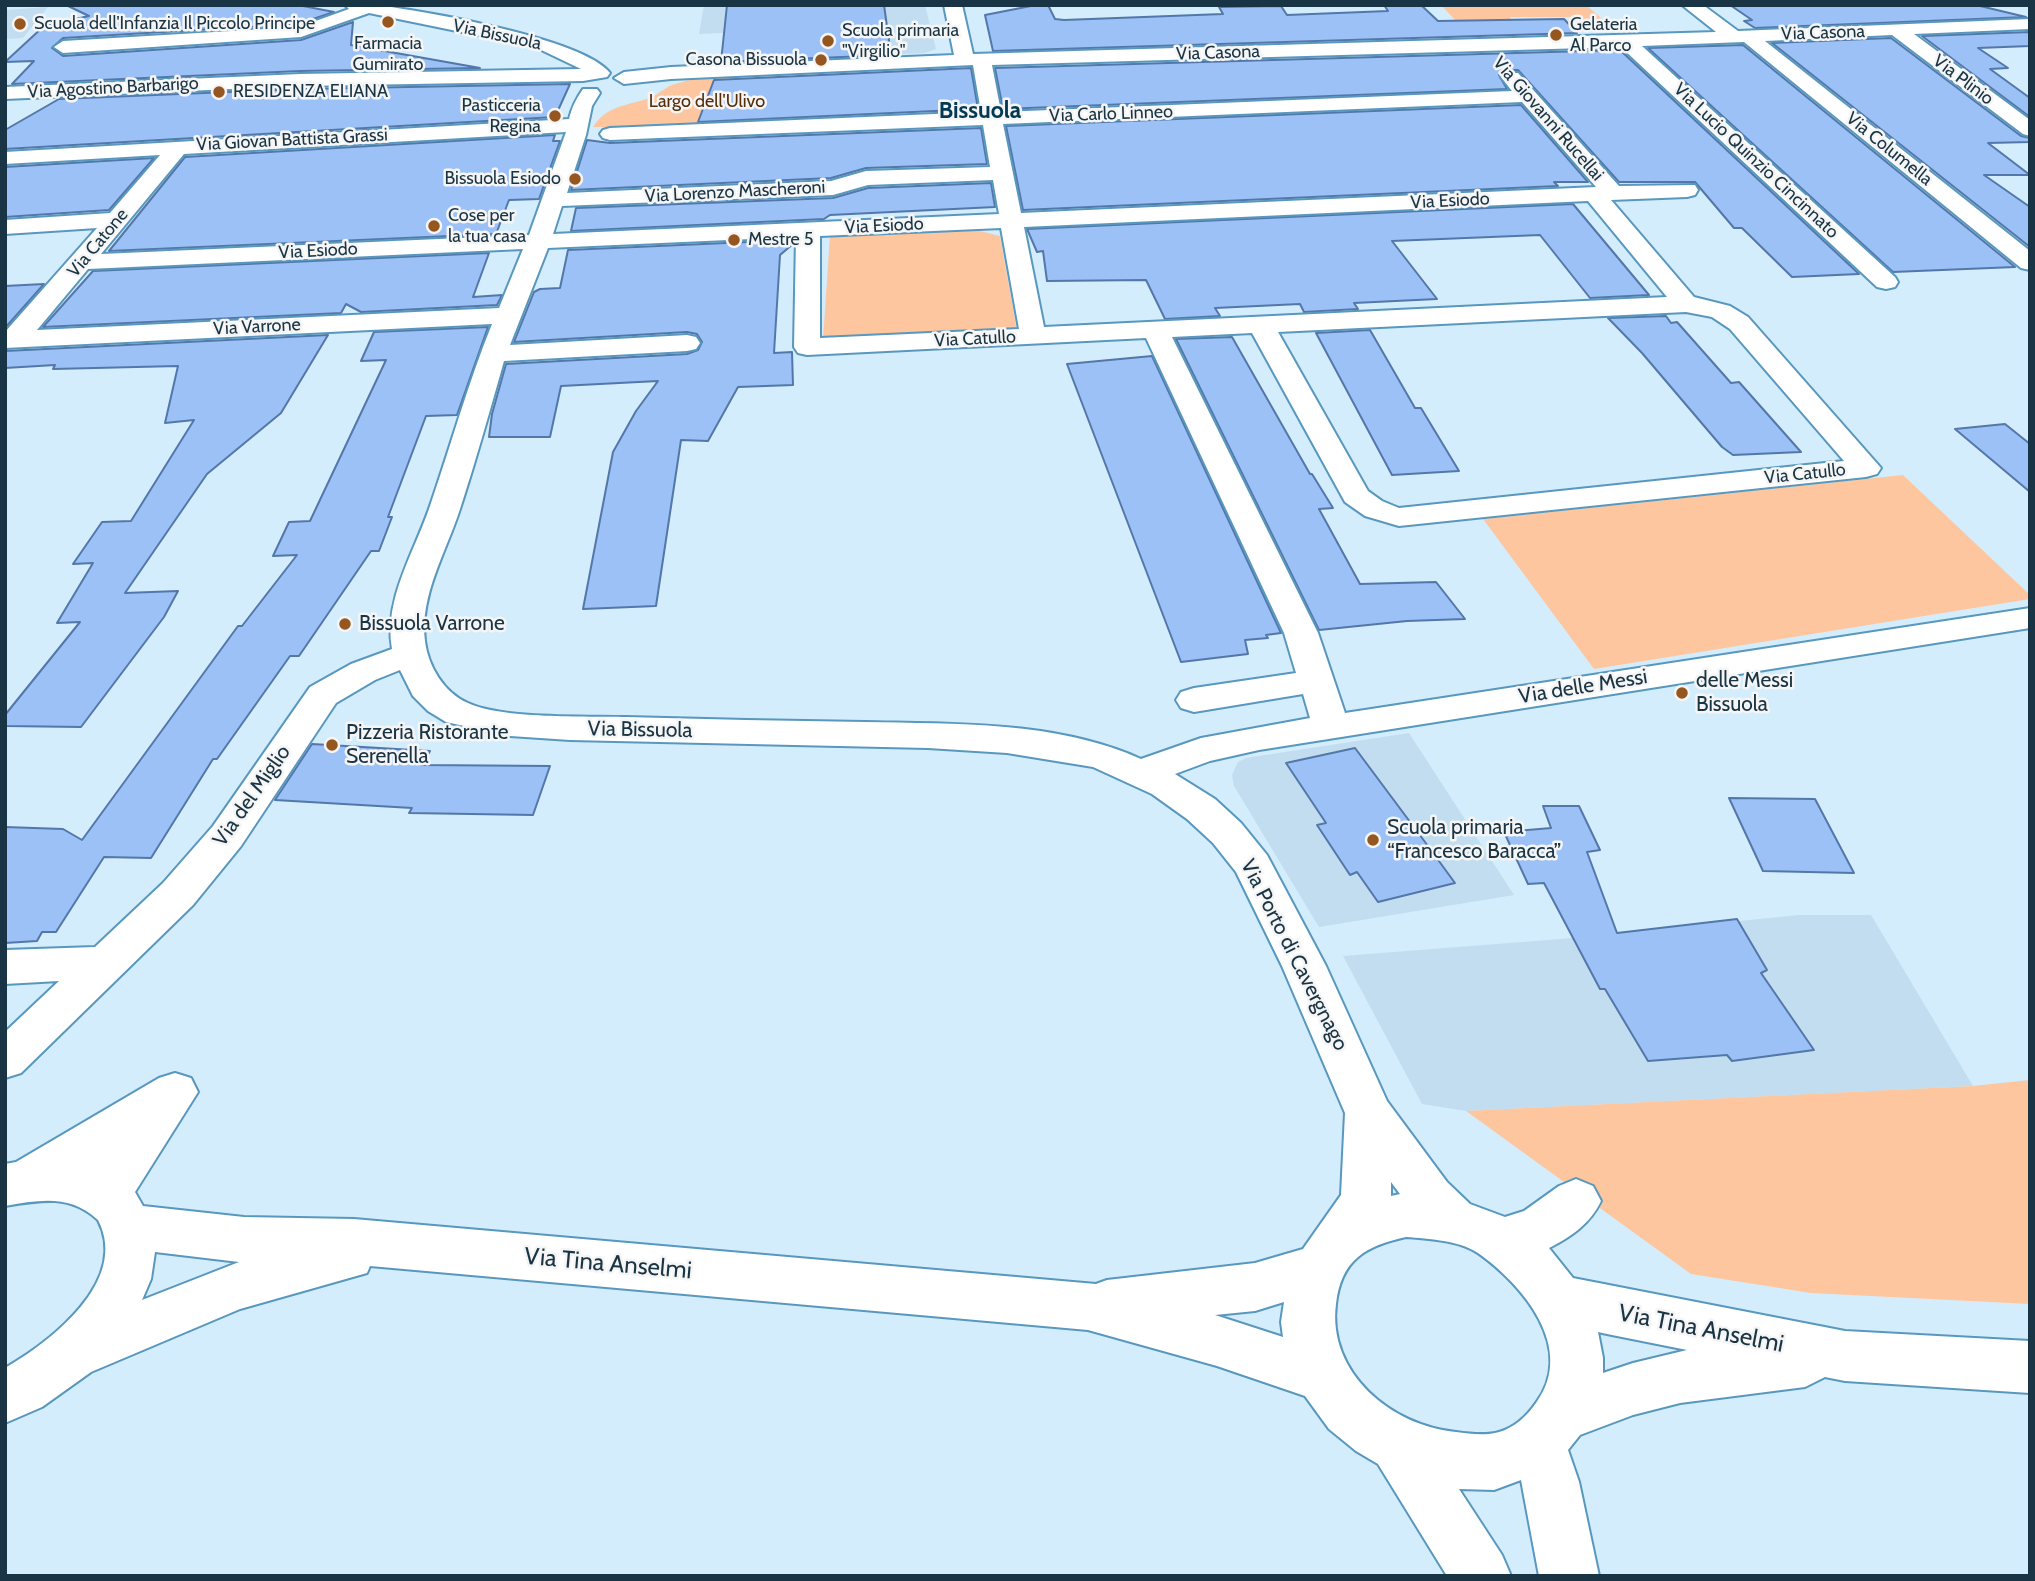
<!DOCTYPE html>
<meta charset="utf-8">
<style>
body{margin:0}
#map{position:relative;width:2035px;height:1581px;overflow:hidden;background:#d3edfd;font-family:Cabin,sans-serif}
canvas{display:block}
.frame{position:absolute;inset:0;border:7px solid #193444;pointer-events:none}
</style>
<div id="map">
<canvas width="2035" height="1581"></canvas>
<div class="frame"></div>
</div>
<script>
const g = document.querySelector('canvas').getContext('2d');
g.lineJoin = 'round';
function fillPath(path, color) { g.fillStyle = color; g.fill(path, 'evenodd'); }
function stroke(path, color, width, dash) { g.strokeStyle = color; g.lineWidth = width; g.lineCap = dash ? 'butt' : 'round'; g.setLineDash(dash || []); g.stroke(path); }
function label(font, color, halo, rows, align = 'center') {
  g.font = font + ' Cabin,sans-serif'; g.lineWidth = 5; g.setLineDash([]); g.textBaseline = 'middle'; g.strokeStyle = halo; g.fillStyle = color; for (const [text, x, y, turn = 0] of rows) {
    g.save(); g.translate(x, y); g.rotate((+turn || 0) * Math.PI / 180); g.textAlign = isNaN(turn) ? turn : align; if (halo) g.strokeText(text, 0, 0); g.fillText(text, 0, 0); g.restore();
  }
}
fillPath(new Path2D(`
 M 704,5 L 925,5 L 936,49 L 925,53 L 722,63 L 723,33 L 699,34 Z
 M 48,7 L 23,38 L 5,39 L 5,10 Z
 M 1409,733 L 1514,895 L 1319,927 L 1234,786 L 1232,775 L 1238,762 L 1246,758 Z
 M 1799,915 L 1871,915 L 1973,1086 L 1466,1111 L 1422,1104 L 1343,956 L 1573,938 Z`), '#c1ddef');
fillPath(new Path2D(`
 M 1441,5 L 1586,5 L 1616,31 L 1589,32 L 1572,17 L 1510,17 L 1512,21 L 1457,22 Z
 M 732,76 L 733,82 L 743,81 L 749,124 L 605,130 L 606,127 L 593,127 C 607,105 627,106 649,98 C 658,95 664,88 672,85 C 691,78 712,77 732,76 Z
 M 964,227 L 1000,236 L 1017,331 L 823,340 L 830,235 Z
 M 1903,475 L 2030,595 L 2030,599 L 1594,669 L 1483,519 Z
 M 2030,1080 L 2030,1304 L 1811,1293 L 1691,1274 L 1466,1111 L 1973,1086 Z`), '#fec69e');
const building = new Path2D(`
 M 66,5 L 298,5 L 334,12 L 298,24 L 63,38 L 52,48 L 63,56 L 301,40 L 353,22 L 351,45 L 480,68 L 300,71 L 12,84 L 34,61 L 5,62 L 44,26 L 89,16 Z
 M 727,5 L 884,5 L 891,55 L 721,62 Z
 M 1036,5 L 1048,5 L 1055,19 L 1064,20 L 1223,14 L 1219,7 L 1281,6 L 1287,15 L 1388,11 L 1384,5 L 1421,5 L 1438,21 L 1564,19 L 1577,33 L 993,51 L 985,15 Z
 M 1730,5 L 1976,5 L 2026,17 L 1755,28 L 1744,21 L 1752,20 Z
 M 2030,32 L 2030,46 L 1978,48 L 2008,68 L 1990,69 L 2030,98 L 2030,117 L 1922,36 Z
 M 1891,38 L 2021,136 L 2030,138 L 2030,142 L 1988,143 L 2030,175 L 1984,175 L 2030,207 L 2030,247 L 1772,43 Z
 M 1743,45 L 2015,267 L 1893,272 L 1648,48 Z
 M 1620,50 L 1859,274 L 1792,277 L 1742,228 L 1734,228 L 1695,182 L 1619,182 L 1518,70 L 1504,70 L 1499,75 L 1507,89 L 1003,109 L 995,68 Z
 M 971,68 L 978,109 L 698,122 L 714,80 Z
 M 570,84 L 555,117 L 5,149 L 5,130 L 59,99 L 300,89 Z
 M 1521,105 L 1588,182 L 1554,182 L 1558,186 L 1023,210 L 1006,126 Z
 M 981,128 L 987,164 L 866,168 L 831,178 L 571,190 L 587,140 L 610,143 Z
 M 555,135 L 553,141 L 560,141 L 539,199 L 509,200 L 496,234 L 109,251 L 185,157 Z
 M 154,158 L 109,210 L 5,217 L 5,167 Z
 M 991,183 L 995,207 L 830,215 L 824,219 L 571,231 L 576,208 L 833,198 L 868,188 Z
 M 1573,204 L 1649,295 L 1590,298 L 1540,235 L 1392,241 L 1437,299 L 1354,303 L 1358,309 L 1304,312 L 1300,304 L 1215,308 L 1220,316 L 1165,319 L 1146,280 L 1047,281 L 1043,251 L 1037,252 L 1027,229 Z
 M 793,240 L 793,244 L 780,255 L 774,353 L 792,352 L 793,385 L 738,387 L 708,441 L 681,440 L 656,606 L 583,609 L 613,452 L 636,411 L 658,381 L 561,386 L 550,437 L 489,437 L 492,414 L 506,364 L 687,354 L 698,350 L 702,342 L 697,334 L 687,332 L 514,342 L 534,292 L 540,289 L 560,288 L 568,250 Z
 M 489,253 L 473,297 L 502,295 L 497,305 L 361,312 L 346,304 L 341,313 L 43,327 L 93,271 Z
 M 44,284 L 5,328 L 5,286 Z
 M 1666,316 L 1671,323 L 1677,322 L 1731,383 L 1739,382 L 1801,452 L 1733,455 L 1722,447 L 1642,353 L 1608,318 Z
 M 488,327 L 457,415 L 426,416 L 388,517 L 392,517 L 379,551 L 371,551 L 299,656 L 290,656 L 217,759 L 213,759 L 151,858 L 104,857 L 56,932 L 42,932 L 37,941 L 5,943 L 5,827 L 63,829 L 82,840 L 238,626 L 242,626 L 297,555 L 273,556 L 289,522 L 310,521 L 386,360 L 361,361 L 374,332 Z
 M 1370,330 L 1415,408 L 1421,408 L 1459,471 L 1392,475 L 1316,333 Z
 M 328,335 L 281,413 L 207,474 L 125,593 L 178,591 L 164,617 L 81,727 L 5,726 L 5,715 L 80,622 L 57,623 L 93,563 L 73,564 L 102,522 L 131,521 L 194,420 L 165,423 L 178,366 L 53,369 L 55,365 L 5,368 L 5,351 Z
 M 1232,337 L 1310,474 L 1312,474 L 1333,508 L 1319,509 L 1360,584 L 1436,582 L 1465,619 L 1407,621 L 1319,630 L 1176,339 Z
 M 1152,356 L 1281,633 L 1266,635 L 1268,638 L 1245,640 L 1248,654 L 1181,662 L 1067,364 Z
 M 2005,424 L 2030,444 L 2030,492 L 1955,429 Z
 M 312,744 L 430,751 L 422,765 L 550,766 L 533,815 L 409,813 L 412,808 L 275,800 Z
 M 1355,748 L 1425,842 L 1455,883 L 1378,902 L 1357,872 L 1350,875 L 1317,825 L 1326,823 L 1286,763 Z
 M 1729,798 L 1815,799 L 1854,873 L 1763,871 Z
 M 1543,806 L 1579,806 L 1600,850 L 1587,852 L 1617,933 L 1737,919 L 1767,970 L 1761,973 L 1814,1050 L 1732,1061 L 1727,1055 L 1648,1061 L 1605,989 L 1600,989 L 1544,883 L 1528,884 L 1504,832 L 1551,828 Z`);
fillPath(building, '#9bc1f7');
stroke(building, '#5377a9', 2);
const minor = new Path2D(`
 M 345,5 C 358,5 371,4 383,6 C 429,12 584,39 610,73 L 607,77 L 583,81 L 300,86 L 5,99 L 5,87 L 300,74 L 581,69 L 535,47 L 369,13 L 301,37 L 63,53 L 54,47 L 63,41 L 299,27 L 349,9 Z
 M 944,5 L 962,5 L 973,54 L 1716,32 L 1682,5 L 1703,5 L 1738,31 L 2030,19 L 2030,29 L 1914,34 L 2030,120 L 2030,136 L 2023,134 L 1892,35 L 1765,41 L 2030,251 L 2030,270 L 2021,268 L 1744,42 L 1642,46 L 1895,277 L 1898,282 L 1895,287 L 1886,289 L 1877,287 L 1621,47 L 992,65 L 1001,112 L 1512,91 L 1501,77 L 1504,73 L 1518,73 L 1619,186 L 1695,185 L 1698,190 L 1695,195 L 1687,197 L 1611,200 L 1694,297 L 1730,306 L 1748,317 L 1881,468 L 1877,474 L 1866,477 L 1399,526 L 1365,516 L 1345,502 L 1252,333 L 1172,337 L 1318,633 L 1345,713 L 2030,608 L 2030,628 L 1259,750 L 1210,761 L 1175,774 L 1215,799 L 1241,823 L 1267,855 L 1326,966 L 1387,1101 L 1447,1182 L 1470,1204 L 1505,1217 L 1524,1211 L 1559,1186 L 1576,1179 L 1593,1186 L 1601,1201 C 1590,1224 1571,1237 1549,1248 L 1573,1278 L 1845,1331 L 2030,1341 L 2030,1393 L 1845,1381 L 1825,1377 L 1805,1387 L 1680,1403 L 1633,1415 L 1580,1435 L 1568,1450 L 1579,1482 L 1599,1576 L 1539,1576 L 1521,1480 L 1494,1490 L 1459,1489 L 1502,1555 L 1511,1576 L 1447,1576 L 1378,1464 L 1356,1451 L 1329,1429 L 1305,1396 L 1217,1366 L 1088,1330 L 370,1266 L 367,1273 L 240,1309 L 91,1372 L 42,1407 L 5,1423 L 5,1368 C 50,1342 130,1281 98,1220 C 70,1194 40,1200 5,1206 L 5,1164 L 16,1162 L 159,1078 L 175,1073 L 191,1078 L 198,1092 L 135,1192 L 143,1206 L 244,1217 L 354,1219 L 1096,1284 L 1107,1280 L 1255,1263 L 1303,1249 L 1341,1195 L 1345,1113 L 1282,966 L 1236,872 L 1213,843 L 1187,819 L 1152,794 L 1093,767 L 1007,753 L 928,748 L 570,740 L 510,736 L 446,722 L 428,711 L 413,696 L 400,670 L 375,680 L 336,703 L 241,846 L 193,905 L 21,1073 L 5,1078 L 5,1032 L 59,981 L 5,984 L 5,950 L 95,947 L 163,883 L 213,826 L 310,687 L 351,664 L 392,649 C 383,600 415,551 430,506 C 451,445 468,383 492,324 L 5,348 L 5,332 L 97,228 L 5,234 L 5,220 L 110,213 L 160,155 L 5,164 L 5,152 L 569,119 C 572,107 576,99 583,89 L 597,89 L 600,93 L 592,106 L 586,135 L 567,193 L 831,181 L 866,171 L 990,167 L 983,125 L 610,140 L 603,138 L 600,134 L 603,130 L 610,128 L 981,112 L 973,65 L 671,79 L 624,84 L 614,78 L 624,72 L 671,67 L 954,55 ZM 1522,102 L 1596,187 L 1021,213 L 1003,124 ZM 566,132 L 529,235 L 101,254 L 184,154 ZM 993,180 L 999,214 L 553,234 L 562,206 L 833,195 L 868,185 ZM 1588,201 L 1667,297 L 1044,327 L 1024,227 ZM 1001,228 L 1019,329 L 820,338 L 820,236 ZM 796,237 L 794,347 L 798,353 L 807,355 L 1146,338 L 1284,633 L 1296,673 L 1194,688 L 1181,692 L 1176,700 L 1181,708 L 1194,712 L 1303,694 L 1310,718 L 1201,738 L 1141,759 C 1057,721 956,724 865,722 C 785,721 706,719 626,717 C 586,716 502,719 468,703 C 444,693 428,666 425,641 C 419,596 447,550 460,509 C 476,460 490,410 504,361 L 687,351 L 696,349 L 700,343 L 696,337 L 687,335 L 510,345 L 548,248 ZM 523,249 L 499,308 L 37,330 L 88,269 ZM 1686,312 L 1712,317 L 1730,329 L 1844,461 L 1399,508 L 1382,501 L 1368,491 L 1278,332 ZM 1391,1182 L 1400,1194 L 1391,1196 ZM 1406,1237 C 1429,1239 1458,1240 1478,1253 C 1522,1284 1577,1348 1536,1403 C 1527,1416 1514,1428 1499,1432 C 1486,1436 1470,1434 1456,1432 C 1392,1426 1327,1373 1336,1304 C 1341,1260 1365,1246 1406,1237 ZM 155,1252 L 239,1262 L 142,1300 L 151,1279 ZM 1284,1302 L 1281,1322 L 1283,1337 L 1215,1315 L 1255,1311 ZM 1598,1332 L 1607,1334 L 1687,1350 L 1633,1363 L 1603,1373 L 1603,1358 Z`);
stroke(minor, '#5898be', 4);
fillPath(minor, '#fff');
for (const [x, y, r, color] of [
 [388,22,7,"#96561f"],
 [20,24,7,"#96561f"],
 [1556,35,7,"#96561f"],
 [828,41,7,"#96561f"],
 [821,60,7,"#96561f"],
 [219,92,7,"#96561f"],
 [555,116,7,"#96561f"],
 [575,179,7,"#96561f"],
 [434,226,7,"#96561f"],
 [734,240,7,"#96561f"],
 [345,624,7,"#96561f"],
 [1682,693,7,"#96561f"],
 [332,745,7,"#96561f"],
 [1373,840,7,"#96561f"]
]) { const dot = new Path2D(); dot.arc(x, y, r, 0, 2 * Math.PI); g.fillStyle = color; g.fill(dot); stroke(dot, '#f5f5f5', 2.5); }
label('18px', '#193444', '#f5f5f5', [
 ["Scuola dell'Infanzia Il Piccolo Principe",34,24],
 ["Gelateria",1570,25],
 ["Al Parco",1570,46],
 ["Scuola primaria",842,31],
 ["\"Virgilio\"",842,52],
 ["Farmacia",388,44,"center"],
 ["Gumirato",388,65,"center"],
 ["Casona Bissuola",807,60,"right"],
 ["RESIDENZA ELIANA",233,92],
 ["Pasticceria",541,106,"right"],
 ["Regina",541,127,"right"],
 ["Bissuola Esiodo",561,179,"right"],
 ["Cose per",448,216],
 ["la tua casa",448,237],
 ["Mestre 5",748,240]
], 'left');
label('18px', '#193444', '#f5f5f5', [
 ["Via Casona",1823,33,-2],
 ["Via Bissuola",497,35,12],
 ["Via Casona",1218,53,-2],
 ["Via Plinio",1963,80,37],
 ["Via Agostino Barbarigo",113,88,-3],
 ["Via Carlo Linneo",1111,114,-2],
 ["Via Giovanni Rucellai",1548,119,49],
 ["Via Giovan Battista Grassi",292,140,-3],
 ["Via Columella",1889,149,39],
 ["Via Lucio Quinzio Cincinnato",1756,161,43],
 ["Via Lorenzo Mascheroni",735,192,-3],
 ["Via Esiodo",1450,201,-3],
 ["Via Esiodo",884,226,-3],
 ["Via Catone",98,243,-50],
 ["Via Esiodo",318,251,-3],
 ["Via Varrone",257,327,-3],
 ["Via Catullo",975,339,-3],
 ["Via Catullo",1805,474,-6]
]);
label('18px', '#562d08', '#f5f5f5', [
 ["Largo dell'Ulivo",707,102]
]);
label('21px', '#193444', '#f5f5f5', [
 ["Bissuola Varrone",359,624],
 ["delle Messi",1696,681],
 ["Bissuola",1696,705],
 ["Pizzeria Ristorante",346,733],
 ["Serenella",346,757],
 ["Scuola primaria",1387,828],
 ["“Francesco Baracca”",1387,852]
], 'left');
label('21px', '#193444', '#f5f5f5', [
 ["Via delle Messi",1583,687,-9],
 ["Via Bissuola",640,730,1],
 ["Via del Miglio",252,796,-55],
 ["Via Porto di Cavergnago",1294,955,63]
]);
label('bold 23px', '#023954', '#f5f5f5', [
 ["Bissuola",980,111]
]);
label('24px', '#193444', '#f5f5f5', [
 ["Via Tina Anselmi",608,1264,5],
 ["Via Tina Anselmi",1701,1329,11]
]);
</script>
